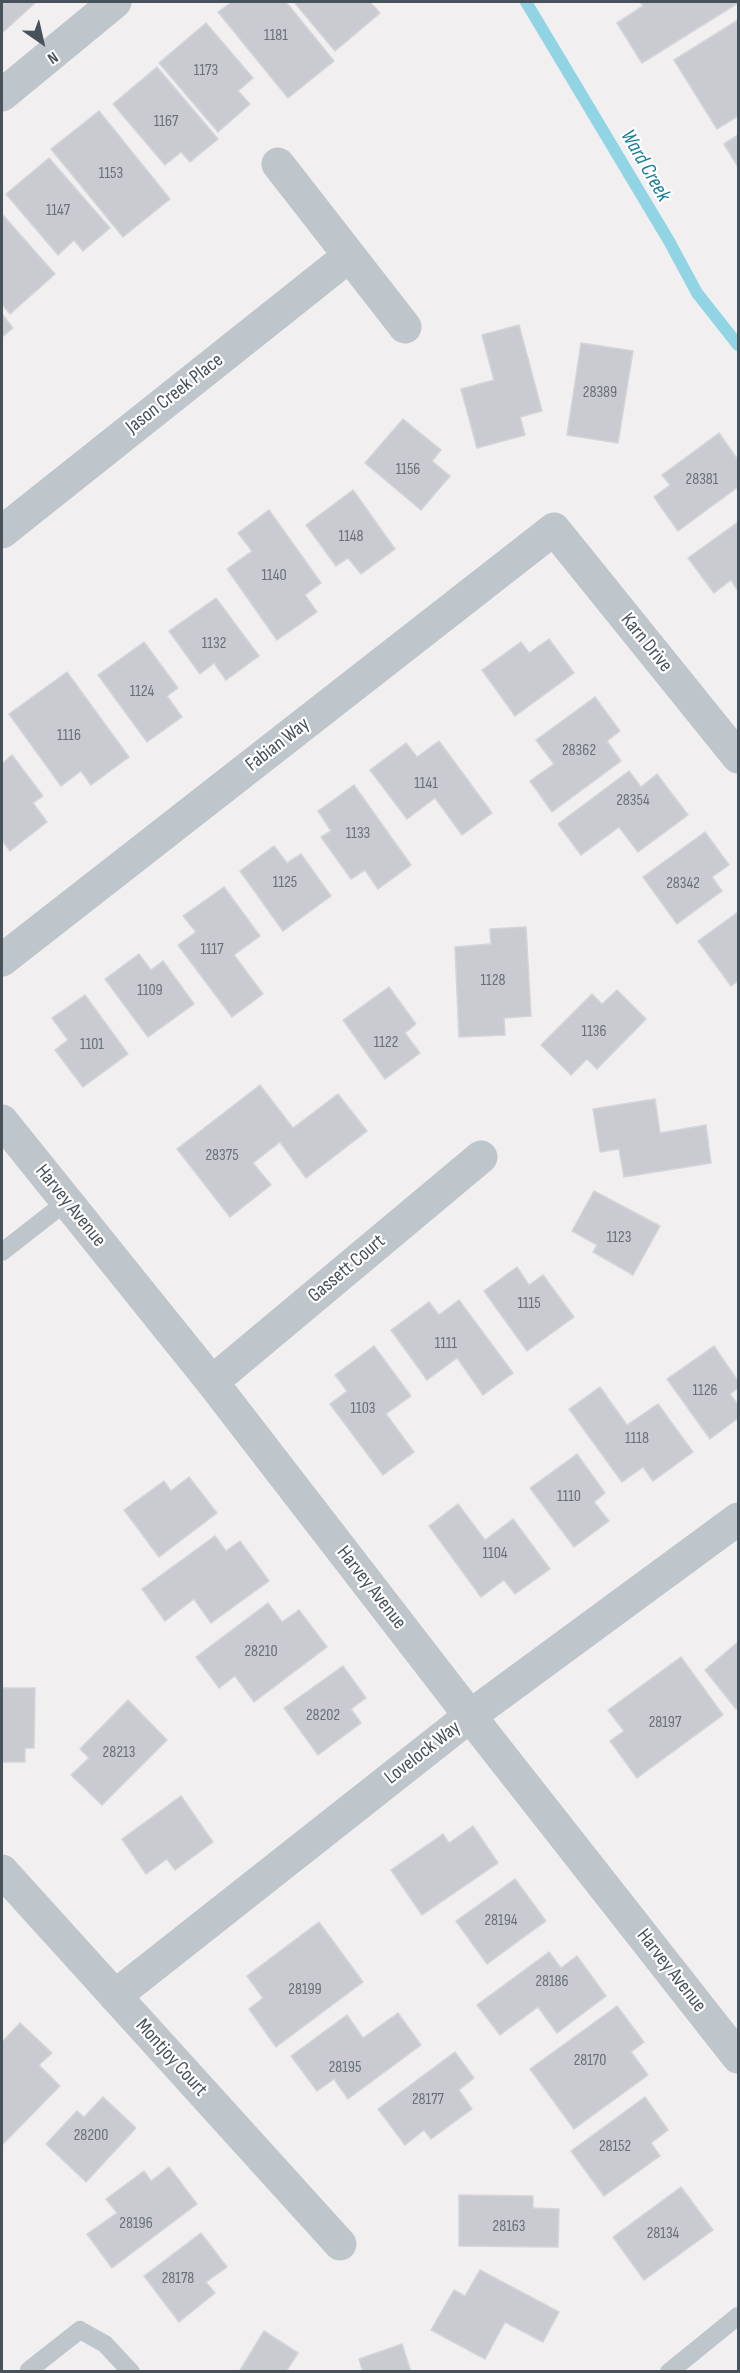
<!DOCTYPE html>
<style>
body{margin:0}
#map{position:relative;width:740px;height:2373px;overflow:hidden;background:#f1efef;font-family:"Sofia Sans Condensed",sans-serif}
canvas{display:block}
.frame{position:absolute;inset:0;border:3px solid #48525a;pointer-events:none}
.north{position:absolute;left:12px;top:12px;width:60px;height:60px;-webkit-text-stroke:4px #fff;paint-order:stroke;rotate:146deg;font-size:16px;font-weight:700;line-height:24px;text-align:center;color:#48525a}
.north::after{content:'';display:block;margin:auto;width:21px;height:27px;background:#48525a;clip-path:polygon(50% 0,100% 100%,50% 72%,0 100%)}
</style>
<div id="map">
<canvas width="740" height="2373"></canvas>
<div class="frame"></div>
<div class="north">N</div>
</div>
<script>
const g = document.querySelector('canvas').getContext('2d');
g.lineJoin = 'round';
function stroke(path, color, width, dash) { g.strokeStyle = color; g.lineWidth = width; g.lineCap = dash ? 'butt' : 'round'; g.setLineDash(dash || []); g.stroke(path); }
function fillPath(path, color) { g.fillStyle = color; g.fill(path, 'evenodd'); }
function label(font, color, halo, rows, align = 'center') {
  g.font = font + ' "Sofia Sans Condensed",sans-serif'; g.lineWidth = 4.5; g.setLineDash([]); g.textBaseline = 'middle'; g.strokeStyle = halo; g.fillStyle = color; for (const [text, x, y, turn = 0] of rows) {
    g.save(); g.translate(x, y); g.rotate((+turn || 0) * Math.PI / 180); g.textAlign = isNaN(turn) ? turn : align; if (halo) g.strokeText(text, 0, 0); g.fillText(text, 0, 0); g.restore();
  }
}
stroke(new Path2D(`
 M 526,2 L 669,241 L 697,293 L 738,345`), '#91d5e4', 12);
const building = new Path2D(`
 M 2,2 L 36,2 L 2,33 Z
 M 232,2 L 286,2 L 334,61 L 288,98 L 218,12 Z
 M 294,2 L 370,2 L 380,13 L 335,51 Z
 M 640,2 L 738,2 L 738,3 L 642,63 L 617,23 L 643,6 Z
 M 738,20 L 738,116 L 717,129 L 674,60 Z
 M 206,23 L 253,78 L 238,91 L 250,104 L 218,132 L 159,63 Z
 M 157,67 L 218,139 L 190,162 L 181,152 L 165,165 L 113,104 Z
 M 99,111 L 170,199 L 123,237 L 51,149 Z
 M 738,135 L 738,167 L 724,144 Z
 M 49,158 L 110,228 L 83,251 L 74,240 L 58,255 L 6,194 Z
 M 2,214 L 55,274 L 10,314 L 2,304 Z
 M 2,314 L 13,328 L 2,337 Z
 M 519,325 L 542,411 L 520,417 L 525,435 L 477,448 L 461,389 L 494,380 L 482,335 Z
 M 581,343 L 633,351 L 618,443 L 567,435 Z
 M 403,419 L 441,450 L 432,461 L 450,476 L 421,510 L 365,463 Z
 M 719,433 L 738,460 L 738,487 L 678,531 L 654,497 L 670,485 L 662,475 Z
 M 353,490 L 395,549 L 361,574 L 348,558 L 336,566 L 306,525 Z
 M 269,510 L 321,583 L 305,595 L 317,612 L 277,640 L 227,569 L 252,551 L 238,533 Z
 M 738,522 L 738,591 L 731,580 L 714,593 L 688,558 Z
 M 216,598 L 259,656 L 226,680 L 214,663 L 200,674 L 169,631 Z
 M 549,639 L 574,673 L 515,716 L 482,670 L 521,642 L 529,653 Z
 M 144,642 L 178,688 L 167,696 L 182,717 L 147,742 L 98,675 Z
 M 67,672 L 129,757 L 91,785 L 81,771 L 61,786 L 9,714 Z
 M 595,697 L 620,731 L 607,741 L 621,761 L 552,812 L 530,781 L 554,764 L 536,740 Z
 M 439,741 L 492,813 L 462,835 L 435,798 L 407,819 L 370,770 L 406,743 L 417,757 Z
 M 12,755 L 43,796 L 33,803 L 47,822 L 10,851 L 2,840 L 2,764 Z
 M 629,771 L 641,787 L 657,774 L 688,815 L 638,852 L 619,827 L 581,855 L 558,824 Z
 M 354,785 L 411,865 L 378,889 L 365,870 L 351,879 L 321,837 L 331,831 L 318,811 Z
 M 705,832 L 729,865 L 712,877 L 722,891 L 677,924 L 643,877 Z
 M 274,846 L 287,863 L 301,854 L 331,896 L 283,931 L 240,871 Z
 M 224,887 L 260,936 L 234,955 L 263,994 L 232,1017 L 178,945 L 196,932 L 183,916 Z
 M 738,912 L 738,981 L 731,986 L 698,941 Z
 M 526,927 L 531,1016 L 504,1018 L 505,1035 L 459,1037 L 455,947 L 491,944 L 490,929 Z
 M 139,954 L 151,970 L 163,961 L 194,1004 L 148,1037 L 105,979 Z
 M 389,987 L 416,1024 L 405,1033 L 420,1053 L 385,1079 L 343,1020 Z
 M 617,990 L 646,1019 L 597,1069 L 587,1059 L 571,1075 L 541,1045 L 592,994 L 602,1004 Z
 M 85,995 L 128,1054 L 83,1087 L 55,1050 L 68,1040 L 52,1018 Z
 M 260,1085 L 293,1128 L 338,1094 L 367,1131 L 306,1178 L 280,1142 L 253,1163 L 271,1185 L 230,1217 L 177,1149 Z
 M 655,1099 L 660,1133 L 706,1125 L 711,1163 L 624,1177 L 619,1149 L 600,1152 L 593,1109 Z
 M 594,1191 L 660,1226 L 633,1275 L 593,1252 L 597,1245 L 572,1231 Z
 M 517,1267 L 529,1285 L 543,1275 L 574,1317 L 527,1351 L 484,1291 Z
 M 459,1300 L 513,1373 L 483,1395 L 457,1358 L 427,1380 L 391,1330 L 429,1302 L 439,1315 Z
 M 374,1346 L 411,1396 L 386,1414 L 414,1452 L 383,1475 L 330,1404 L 347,1391 L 335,1375 Z
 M 714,1346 L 738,1381 L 738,1388 L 730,1394 L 738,1405 L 738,1418 L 710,1439 L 667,1379 Z
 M 600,1387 L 627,1425 L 658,1404 L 693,1452 L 653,1481 L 643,1467 L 622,1482 L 569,1409 Z
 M 577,1454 L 605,1493 L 594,1502 L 609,1521 L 574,1547 L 530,1488 Z
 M 189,1477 L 217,1513 L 159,1557 L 124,1510 L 164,1481 L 171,1491 Z
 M 458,1504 L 485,1540 L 513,1519 L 550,1569 L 515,1594 L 504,1580 L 481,1597 L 429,1526 Z
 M 215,1536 L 226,1551 L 240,1541 L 269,1581 L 211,1623 L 194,1599 L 165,1621 L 142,1589 Z
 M 268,1603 L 282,1622 L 299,1610 L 327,1647 L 254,1702 L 235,1676 L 219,1688 L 196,1657 Z
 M 738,1642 L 738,1707 L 736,1709 L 705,1670 Z
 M 681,1657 L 723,1715 L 637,1778 L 610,1741 L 624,1731 L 608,1710 Z
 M 343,1666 L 366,1698 L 351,1709 L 361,1723 L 318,1755 L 284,1708 Z
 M 2,1688 L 35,1688 L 34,1748 L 25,1748 L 25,1762 L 2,1762 Z
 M 128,1700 L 167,1740 L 102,1805 L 71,1775 L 89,1758 L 80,1749 Z
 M 181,1796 L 213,1842 L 175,1870 L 167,1859 L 146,1874 L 122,1839 Z
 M 473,1826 L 498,1863 L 422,1915 L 391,1870 L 443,1834 L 449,1843 Z
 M 515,1879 L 546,1921 L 487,1964 L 456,1921 Z
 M 319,1922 L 363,1982 L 276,2047 L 249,2009 L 263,1998 L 247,1976 Z
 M 549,1952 L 561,1968 L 577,1956 L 606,1996 L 557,2033 L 538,2007 L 500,2035 L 477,2005 Z
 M 617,2006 L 644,2042 L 631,2052 L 648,2075 L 574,2129 L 530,2069 Z
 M 398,2013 L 421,2045 L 348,2099 L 334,2079 L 317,2091 L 291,2056 L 347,2015 L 363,2038 Z
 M 20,2023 L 52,2053 L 39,2065 L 60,2086 L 2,2145 L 2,2042 Z
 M 455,2052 L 474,2078 L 459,2090 L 472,2109 L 431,2139 L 424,2130 L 405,2145 L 378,2109 Z
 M 103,2097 L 136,2128 L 86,2182 L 46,2144 L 77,2111 L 84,2117 Z
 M 645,2097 L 668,2130 L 651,2143 L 660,2156 L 604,2196 L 571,2151 Z
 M 169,2167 L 197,2204 L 112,2268 L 87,2234 L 117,2213 L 106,2199 L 144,2171 L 151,2181 Z
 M 681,2187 L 713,2230 L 644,2280 L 613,2237 Z
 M 459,2195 L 533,2196 L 533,2208 L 559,2209 L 558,2247 L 459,2246 Z
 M 201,2233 L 227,2267 L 206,2282 L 215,2293 L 179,2322 L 144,2276 Z
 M 480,2270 L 559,2312 L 543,2342 L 505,2322 L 485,2359 L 431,2330 L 454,2290 L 465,2296 Z
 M 264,2331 L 298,2353 L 287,2370 L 289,2372 L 239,2372 Z
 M 402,2344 L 411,2372 L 363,2372 L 359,2359 Z`);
fillPath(building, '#c9cbd1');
stroke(building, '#d3d5d9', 1.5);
stroke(new Path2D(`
 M 2,1252 L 66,1202
 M 29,2370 L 80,2330 L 105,2344 L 131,2372
 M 669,2372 L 738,2316`), '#bec6cc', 18);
stroke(new Path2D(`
 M 2,95 L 115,2
 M 278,164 L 405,327
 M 2,532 L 349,256
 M 2,960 L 554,529 L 738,757
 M 2,1121 L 212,1382 L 470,1716 L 738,2057
 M 212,1382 L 481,1157
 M 2,1871 L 340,2244
 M 115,1996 L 470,1716 L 738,1519`), '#bec6cc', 33);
label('16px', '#687078', null, [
 ["1181",276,36],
 ["1173",206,71],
 ["1167",166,122],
 ["1153",111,174],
 ["1147",58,211],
 ["28389",600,393],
 ["1156",408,470],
 ["28381",702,480],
 ["1148",351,537],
 ["1140",274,576],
 ["1132",214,644],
 ["1124",142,692],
 ["1116",69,736],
 ["28362",579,751],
 ["1141",426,784],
 ["28354",633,801],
 ["1133",358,834],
 ["1125",285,883],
 ["28342",683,884],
 ["1117",212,950],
 ["1128",493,981],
 ["1109",150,991],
 ["1136",594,1032],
 ["1122",386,1043],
 ["1101",92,1045],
 ["28375",222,1156],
 ["1123",619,1238],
 ["1115",529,1304],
 ["1111",446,1344],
 ["1126",705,1391],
 ["1103",363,1409],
 ["1118",637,1439],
 ["1110",569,1497],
 ["1104",495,1554],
 ["28210",261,1652],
 ["28202",323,1716],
 ["28197",665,1723],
 ["28213",119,1753],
 ["28194",501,1921],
 ["28186",552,1982],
 ["28199",305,1990],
 ["28170",590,2061],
 ["28195",345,2068],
 ["28177",428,2100],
 ["28200",91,2136],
 ["28152",615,2147],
 ["28196",136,2224],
 ["28163",509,2227],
 ["28134",663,2234],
 ["28178",178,2279]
]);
label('20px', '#48525a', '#fff', [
 ["Jason Creek Place",175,394,-38],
 ["Karn Drive",646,643,51],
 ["Fabian Way",278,745,-38],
 ["Harvey Avenue",70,1206,51],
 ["Gassett Court",347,1269,-40],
 ["Harvey Avenue",371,1588,52],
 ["Lovelock Way",423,1753,-38],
 ["Harvey Avenue",671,1971,52],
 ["Montjoy Court",171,2058,48]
]);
label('italic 21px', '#197f96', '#fff', [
 ["Ward Creek",645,166,60]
]);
</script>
